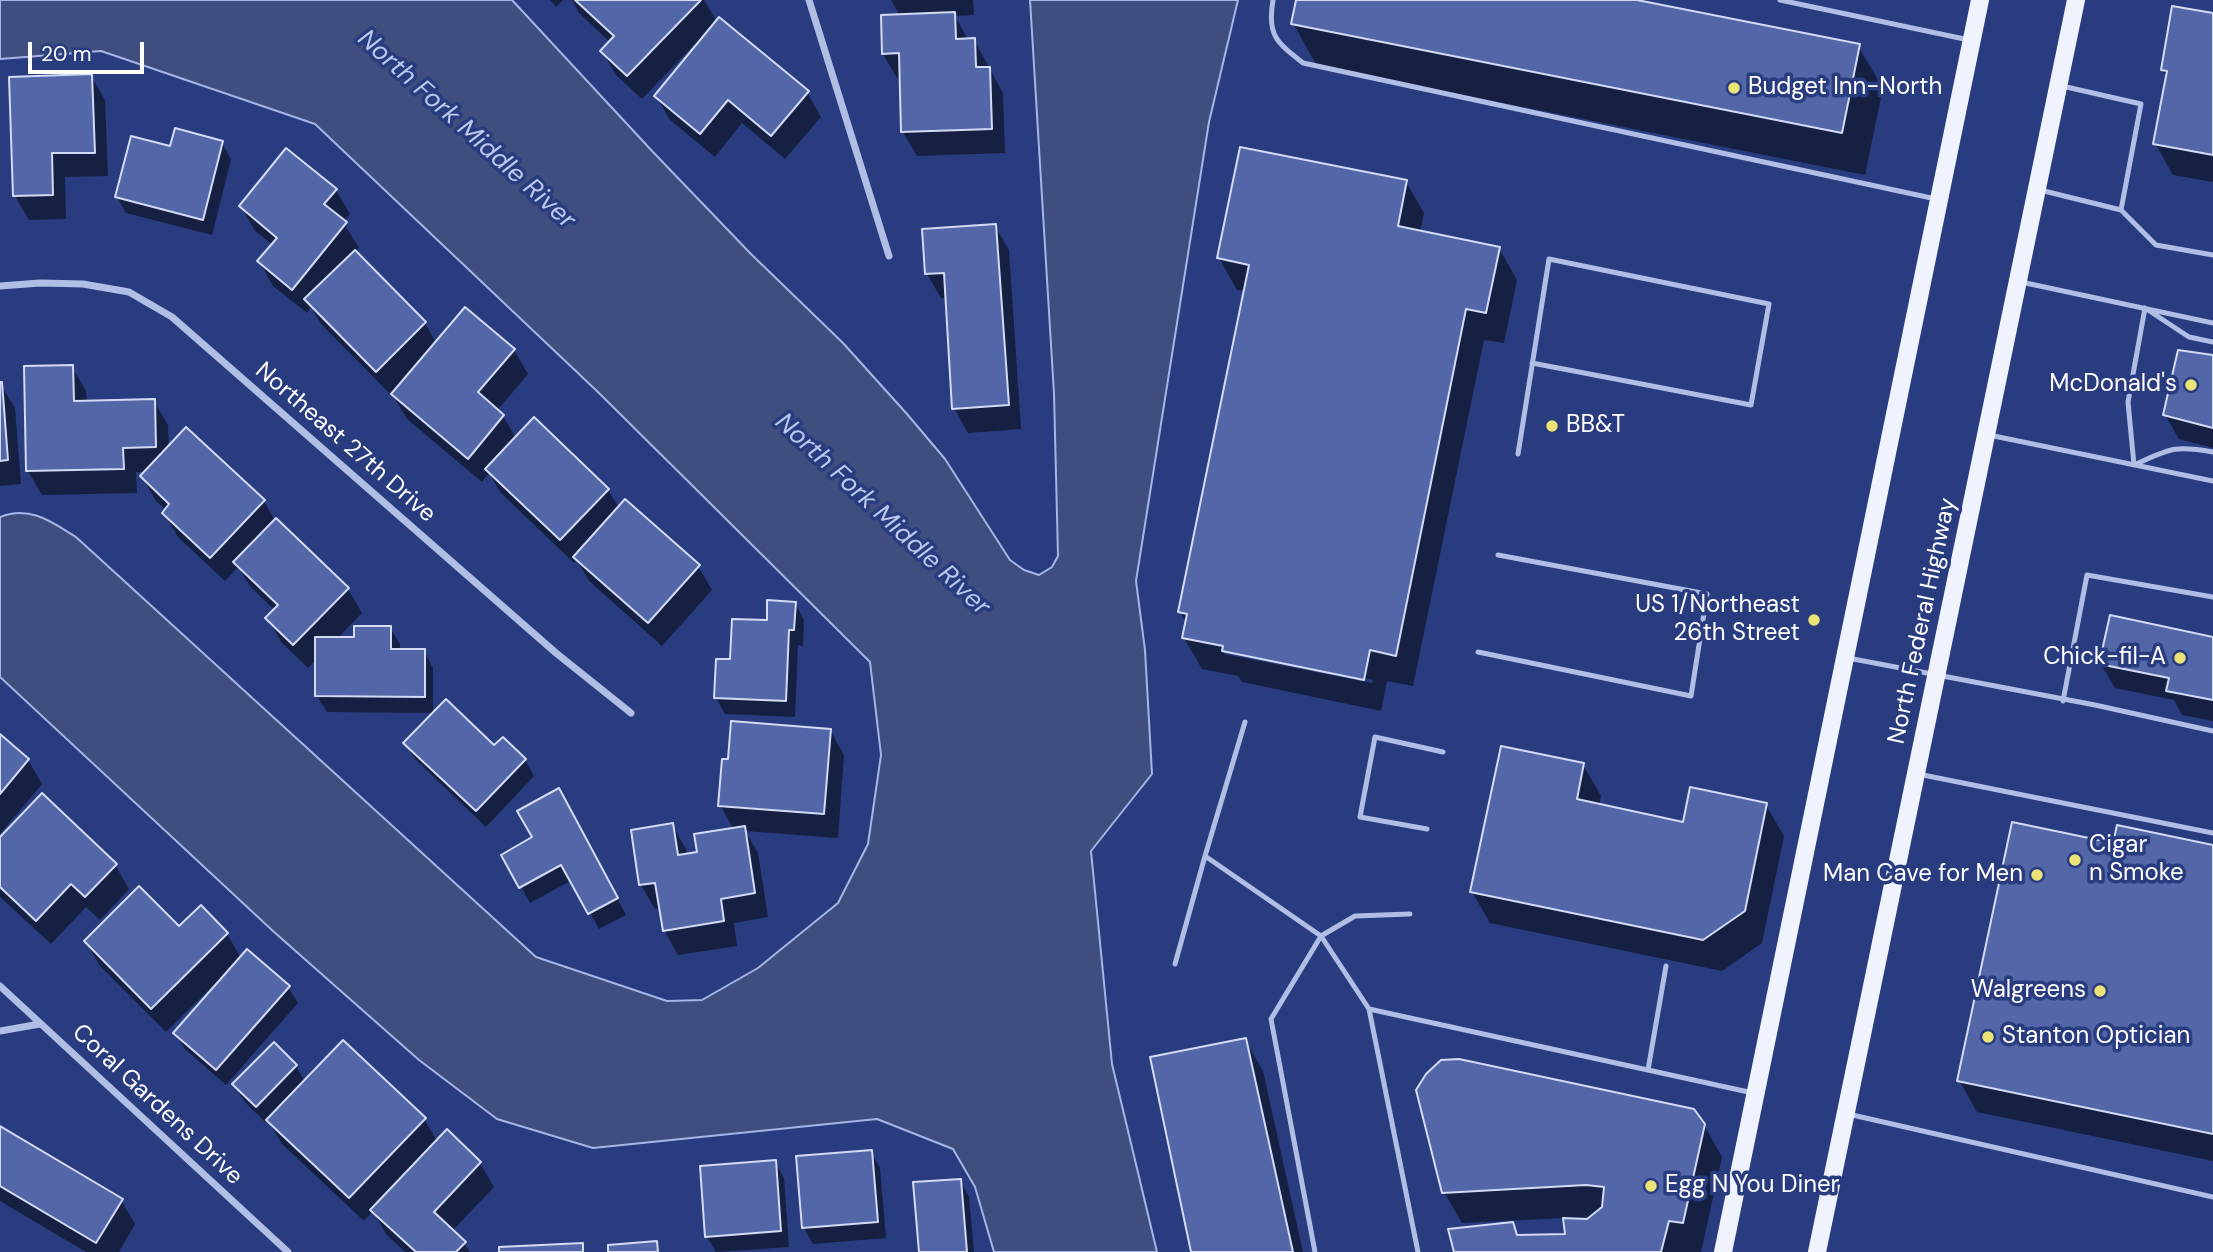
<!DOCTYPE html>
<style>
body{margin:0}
#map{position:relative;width:2213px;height:1252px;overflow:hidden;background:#293c7f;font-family:"DM Sans",sans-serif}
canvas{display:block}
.scale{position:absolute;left:28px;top:42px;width:116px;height:32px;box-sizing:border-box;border:4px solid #fff;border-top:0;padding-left:9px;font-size:21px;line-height:24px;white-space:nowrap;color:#fff;-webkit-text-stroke:5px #293c7f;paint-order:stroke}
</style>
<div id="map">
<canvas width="2213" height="1252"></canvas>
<div class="scale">20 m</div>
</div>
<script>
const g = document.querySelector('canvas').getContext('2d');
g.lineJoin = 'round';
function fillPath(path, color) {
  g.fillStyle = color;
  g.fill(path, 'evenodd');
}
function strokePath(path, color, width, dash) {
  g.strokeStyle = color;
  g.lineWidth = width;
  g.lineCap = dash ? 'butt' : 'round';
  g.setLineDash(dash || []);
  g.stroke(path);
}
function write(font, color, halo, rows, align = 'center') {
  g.font = font + ' "DM Sans",sans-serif';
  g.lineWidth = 7;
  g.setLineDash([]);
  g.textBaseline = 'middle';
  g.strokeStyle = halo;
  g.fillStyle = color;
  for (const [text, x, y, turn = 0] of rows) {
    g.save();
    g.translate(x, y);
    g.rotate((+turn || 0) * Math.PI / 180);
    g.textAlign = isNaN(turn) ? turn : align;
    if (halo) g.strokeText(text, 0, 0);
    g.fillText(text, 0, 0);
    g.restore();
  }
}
const water = new Path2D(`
 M0,0H512L653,152L751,254L843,343L907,414L945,459L1010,560L1024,570L1039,575L1052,567L1058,556L1054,394L1030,0H1238L1209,122L1136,581L1145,650L1152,774L1091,851L1112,1064L1157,1252H994L975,1187L953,1149L877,1119L593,1148L497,1119L419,1060L274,932L0,677V517C30,505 52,522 76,537L536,957L667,1001L702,1000L758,968L838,903L868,844L881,755L870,662L599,393L315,124L101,51L0,59Z`);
const shadow = new Path2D(`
 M550,0H563L556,7Z
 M572,0H704L717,22L807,92L821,117L785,159L742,123L715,157L670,120L656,96L696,47L694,45L642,99L616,75L602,51L611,43L579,13Z
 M891,0H973L974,15L955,16L968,40H974L1003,93L1005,153L917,156L903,132L901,78H897L883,54L900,16Z
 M1298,0H1628L1858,46L1883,88L1865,175L1317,66L1293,23Z
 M2213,15V182L2173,175L2155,143L2167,78L2162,70Z
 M91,76L105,100L108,176L65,177L66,219L29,220L15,196Z
 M222,143L231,159L212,235L126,213L117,197L171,148Z
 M1406,182L1424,213L1420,233L1499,248L1517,280L1504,343L1484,340L1413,686L1387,681L1381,711L1242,682L1238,676L1202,669L1184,638L1187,624L1180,612L1245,291L1237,290L1219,258ZM1224,650L1373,680L1372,683L1224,654Z
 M336,190L350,214L343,222L359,248L355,253L425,323L436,343L514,350L528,374L497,411L503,416L516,438L608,490L619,508L698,566L712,590L662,646L589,581L577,560L574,563L501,493L489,473L482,482L407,419L392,394L391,395L321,324L311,307L307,313L273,286L259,261L273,245L255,231L241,206Z
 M995,226L1009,250L1021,429L968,433L954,408L947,298H941L927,274Z
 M2213,357V448L2179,439L2165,415Z
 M72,367L86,391L87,402L154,401L168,425L169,448L264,501L275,521L348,589L362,613L337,639H356L390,628L400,644V651H424L433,668V713L327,712L317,696V659L308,668L281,642L268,618L275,611L250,586L238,567L225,581L178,537L164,513L166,510L156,501L142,477L147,472H136L137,493L42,495L28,471Z
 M0,384L15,408L21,484L0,486Z
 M795,603L804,620L803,646L798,645L795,717L725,714L716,698L731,661L768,622Z
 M2213,638V721L2182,715L2174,700L2115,688L2101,664Z
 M830,730L844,755L838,838L745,831L758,853L768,917L734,923L737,946L678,955L664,930L661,908L655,909L641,885L672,825L686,849L687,855L699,853L734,830L720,805Z
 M0,736L28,760L42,784L0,834Z
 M405,743L495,748L525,760L534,776L486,827L415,759Z
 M1583,765L1601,796L1599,806L1684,824L1766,805L1784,836L1762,943L1722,971L1490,923L1472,892Z
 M568,807L626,915L599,929L572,880L530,903L504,855L534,838Z
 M0,839L115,865L129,889L100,920L86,907L51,944L0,897Z
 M2114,845L2213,847V1161L1977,1112L1959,1080Z
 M179,929L227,934L241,958L288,987L298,1003L226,1085L185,1049L175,1033L217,986L215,984L166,1032L100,966L86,942Z
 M1245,1040L1263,1071L1303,1252H1193Z
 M296,1066L305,1082L424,1119L437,1141L480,1163L494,1187L452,1231L464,1243L470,1252H405L386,1234L373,1211L364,1221L282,1144L268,1120L266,1123L244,1101L234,1085Z
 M1704,1125L1722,1157L1701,1252H1456L1512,1224L1519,1237L1567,1236L1565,1218L1462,1223L1444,1192ZM1593,1217L1587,1221L1572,1220V1218Z
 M0,1129L121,1200L135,1224L119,1252H86L0,1201Z
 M871,1152L880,1168L886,1238L813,1244L804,1228Z
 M775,1162L784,1178L789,1247L716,1252L707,1237Z
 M960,1180L969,1197L974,1252H921Z`);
const building = new Path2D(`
 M575,0H701L627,76L600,51L614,36Z
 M1296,0H1637L1860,44L1842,133L1291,24Z
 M2172,6L2213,13V155L2153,144L2167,71L2161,70Z
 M955,12L956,39L975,38L976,67H990L992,129L901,132L899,53L882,54L881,15Z
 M719,17L809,91L771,136L728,100L700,134L654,96Z
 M92,74L95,153H52L53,195L13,196L9,77Z
 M175,128L223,141L203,220L115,197L131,136L170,146Z
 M1240,147L1407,180L1398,226L1500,247L1486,313L1466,309L1396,656L1370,650L1364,680L1222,651L1223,646L1182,638L1187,614L1178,612L1249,265L1217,258Z
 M286,148L337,189L324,204L347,222L292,290L257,261L277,238L239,206Z
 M996,224L1009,405L952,409L944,273L925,274L922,229Z
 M355,250L426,322L376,372L304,299Z
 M465,307L515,349L478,392L504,415L468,459L391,394Z
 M2178,350L2213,355V428L2163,415Z
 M73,365L74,401L155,399L156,447L123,448L124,469L26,471L24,366Z
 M0,382H2L8,460L0,461Z
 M534,417L609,489L560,540L485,469Z
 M186,427L265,500L210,558L162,513L169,504L140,476Z
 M625,499L700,565L648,623L573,557Z
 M276,518L349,588L293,645L265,618L278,605L233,562Z
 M767,600L796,602L794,630H789L786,701L714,698L716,659H730L732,619L767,620Z
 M2110,615L2213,637V700L2166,691L2169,678L2099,664Z
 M354,626H391V649H425V697L315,696V637H354Z
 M446,699L494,745L503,737L526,759L476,811L403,743Z
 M731,721L831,729L824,814L718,806L722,759H728Z
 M0,734L29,759L0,794Z
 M1501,746L1584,763L1577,799L1683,822L1690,787L1767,803L1745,911L1703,940L1470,892Z
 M559,788L618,898L588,914L561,865L519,888L501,855L532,837L517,811Z
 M42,793L117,864L85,897L71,884L36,921L0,887V837Z
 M2012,822L2113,843L2117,825L2213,845V1134L1957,1081Z
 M673,823L678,855L697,852L694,834L745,826L755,893L721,899L724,921L663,931L655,883L639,885L631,830Z
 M139,886L179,926L201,905L228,933L151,1009L84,941Z
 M247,949L290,986L216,1070L173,1033Z
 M1246,1038L1293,1252H1191L1150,1057Z
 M343,1040L426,1118L349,1198L266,1120Z
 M274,1042L297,1065L256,1107L232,1084Z
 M1459,1059L1694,1109L1705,1124L1683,1223L1669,1221L1661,1252H1454L1448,1229L1513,1222L1517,1235L1565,1234L1563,1218L1587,1219L1602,1207L1604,1187L1586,1185L1442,1193L1416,1090L1426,1074L1441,1060Z
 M0,1126L123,1199L96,1243L0,1186Z
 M447,1129L481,1162L434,1212L466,1242L456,1252H416L370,1210Z
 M872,1150L878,1222L802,1228L796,1156Z
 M776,1160L781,1231L705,1237L700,1166Z
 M961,1179L967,1252H919L913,1182Z
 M657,1241L658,1252H608V1245Z
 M583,1243V1252H499V1247Z`);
const lane = new Path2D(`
 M1273,0C1267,35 1276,42 1303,63L1936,199
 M1780,0L1969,40
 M2040,190L2121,210L2141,104L2062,86
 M2121,210L2156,245L2213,255
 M2021,282L2213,323
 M2213,342L2189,337L2145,308L2128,402L2134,465C2170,449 2173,445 2213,452
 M1989,435L2213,481
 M1518,454L1549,259L1769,304L1751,405L1532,363
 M1478,652L1691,696L1707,594L1498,555
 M1848,658L2095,705L2213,731
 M2063,701L2087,575L2213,597
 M1245,722L1205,856L1321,936L1355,916L1410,914
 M1918,774L2213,833
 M1427,829L1360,817L1375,737L1443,752
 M1175,964L1205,856
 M1648,1070L1666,966
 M1848,1114L2213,1197
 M1315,1252L1271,1019L1321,936L1369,1009
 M1418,1252L1369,1009L1753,1093`);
const street = new Path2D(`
 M809,0L889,256
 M0,286L40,283L83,284L129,292L172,317L556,653L631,713
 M0,986L288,1252
 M0,1031L40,1024`);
const primary = new Path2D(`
 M1723,1252L1980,0
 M1817,1252L2076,0`);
const markers = [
 [1734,88,7,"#ece377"],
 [2191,385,7,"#ece377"],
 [1552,426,7,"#ece377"],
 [1814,620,7,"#ece377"],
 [2180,658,7,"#ece377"],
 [2075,860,7,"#ece377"],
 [2037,875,7,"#ece377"],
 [2100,991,7,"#ece377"],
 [1988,1037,7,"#ece377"],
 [1651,1186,7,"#ece377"]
];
const poiNames = [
 ["Budget Inn-North",1748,88],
 ["McDonald's",2177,385,"right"],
 ["BB&T",1566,426],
 ["US 1/Northeast",1800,606,"right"],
 ["26th Street",1800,634,"right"],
 ["Chick-fil-A",2166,658,"right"],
 ["Cigar",2089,846],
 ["n Smoke",2089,874],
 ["Man Cave for Men",2023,875,"right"],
 ["Walgreens",2086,991,"right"],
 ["Stanton Optician",2002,1037],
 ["Egg N You Diner",1665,1186]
];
const streetNames = [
 ["Northeast 27th Drive",345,443,41],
 ["North Federal Highway",1923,621,-78],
 ["Coral Gardens Drive",157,1105,43]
];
const waterNames = [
 ["North Fork Middle River",466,130,42],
 ["North Fork Middle River",882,515,43]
];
fillPath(water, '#404e7f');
strokePath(water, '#a5b5e5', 2);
fillPath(shadow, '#0007');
fillPath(building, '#5266a8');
strokePath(building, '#d3dbf4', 2);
strokePath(lane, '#b0bde5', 5);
strokePath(street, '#b0bde5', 7);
strokePath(primary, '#f0f2fd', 18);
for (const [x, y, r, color] of markers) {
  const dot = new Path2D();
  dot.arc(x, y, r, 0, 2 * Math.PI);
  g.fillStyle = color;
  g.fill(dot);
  strokePath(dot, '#293c7f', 2.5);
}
write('24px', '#fff', '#293c7f', poiNames, 'left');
write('24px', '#fff', '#293c7f', streetNames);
write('italic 26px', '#bbc8ed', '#293c7f', waterNames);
</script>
